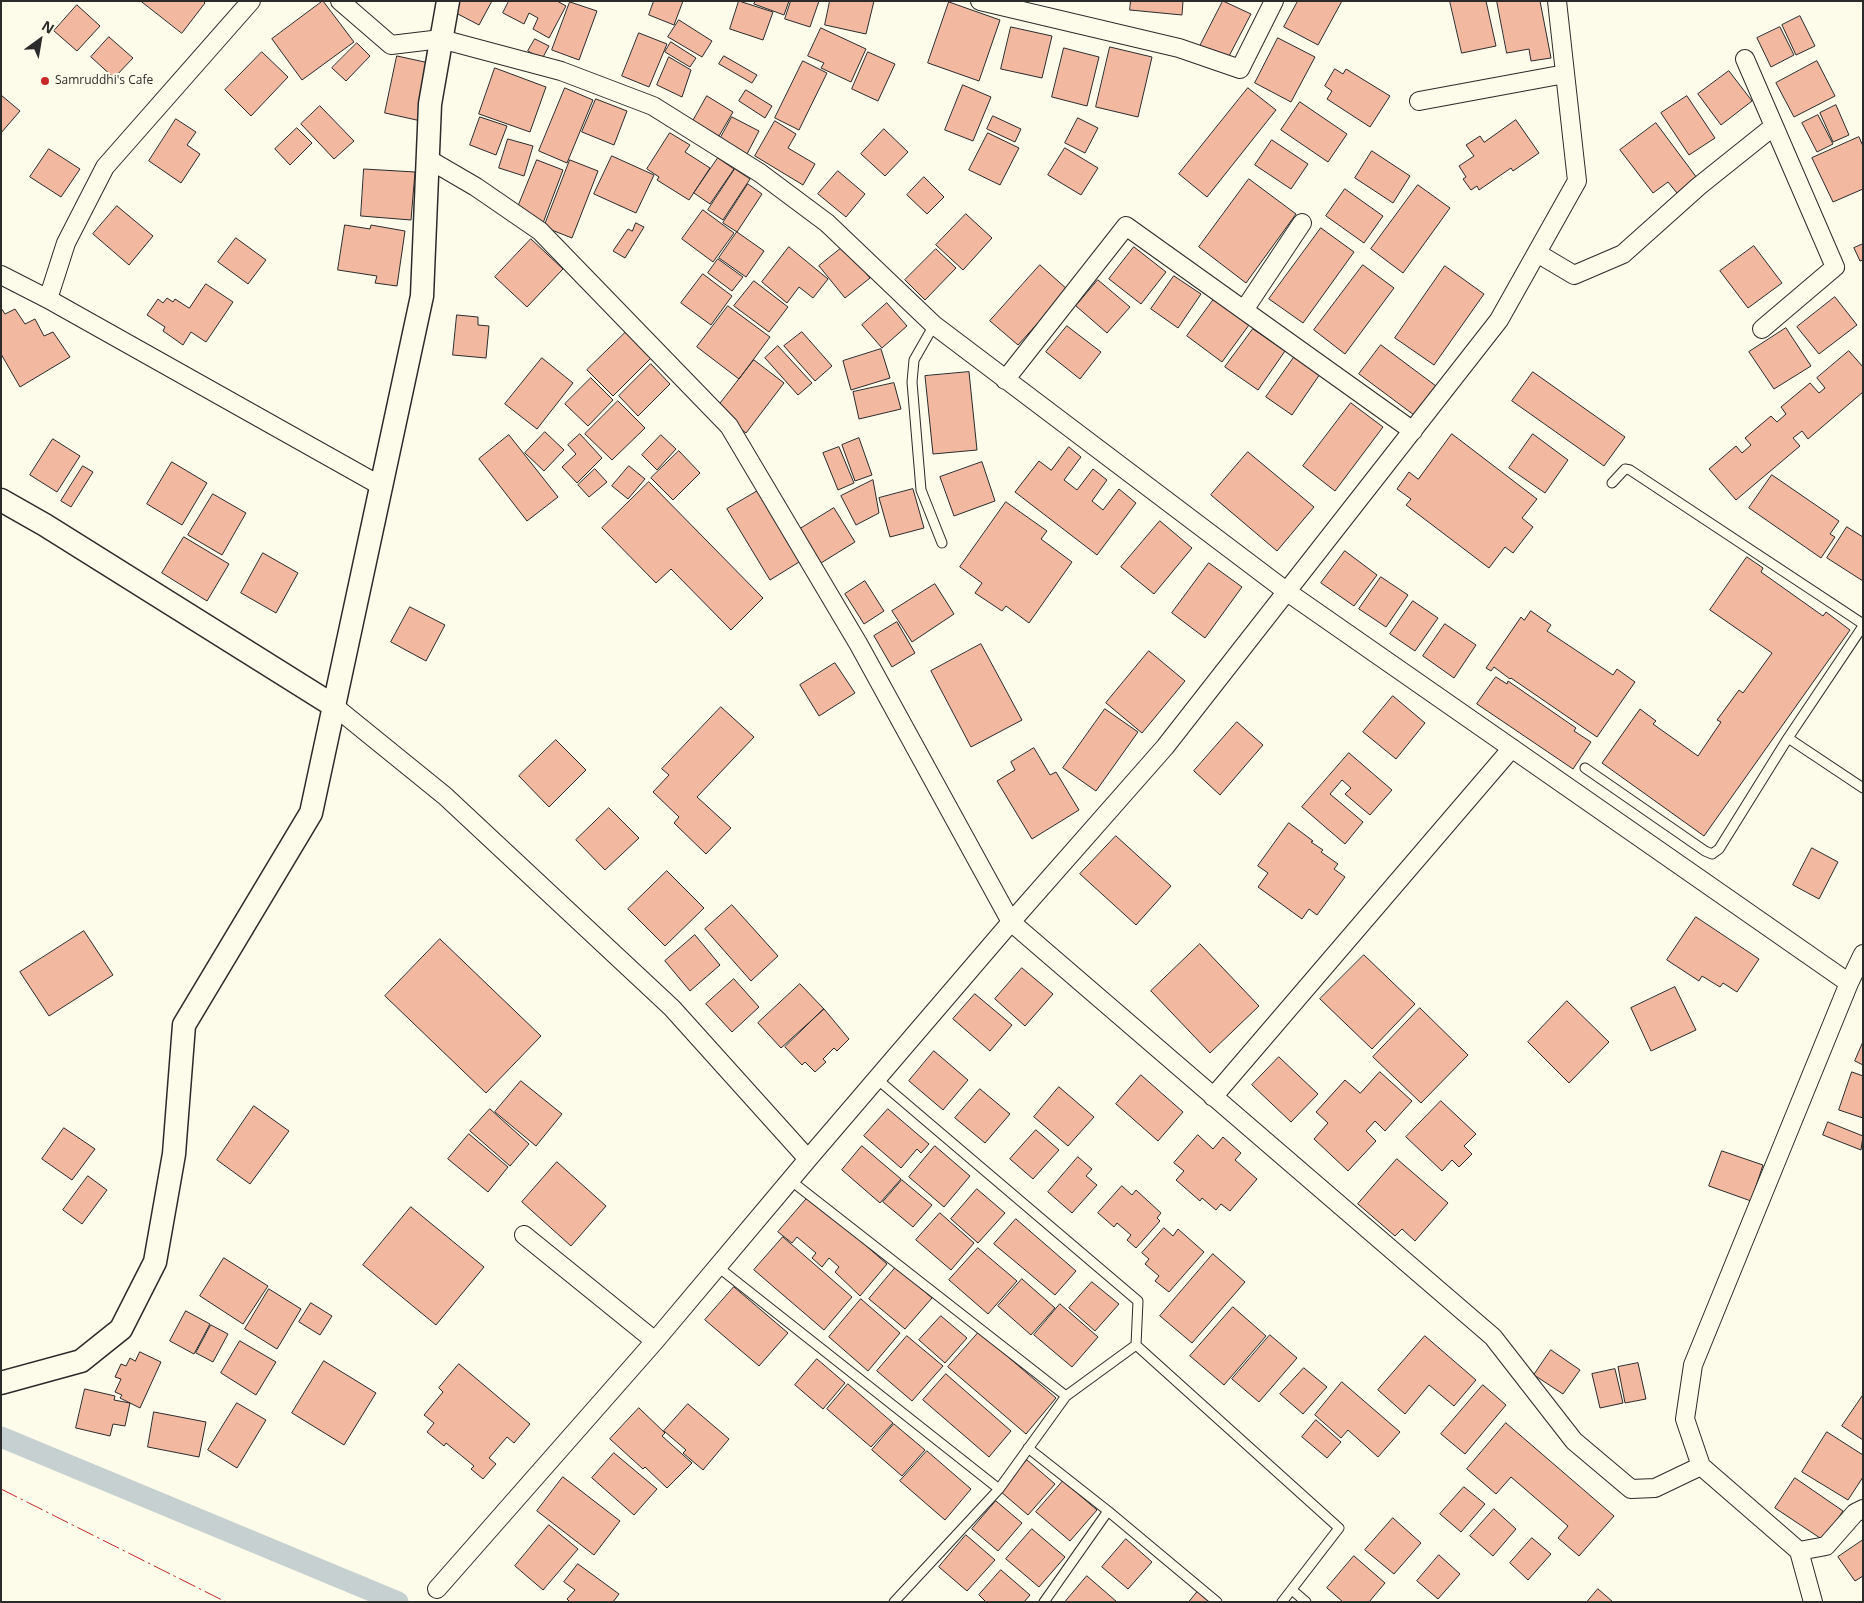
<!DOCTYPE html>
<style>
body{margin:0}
#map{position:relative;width:1864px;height:1603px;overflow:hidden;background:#fdfbea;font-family:"Open Sans",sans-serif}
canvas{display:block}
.frame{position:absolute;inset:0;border:2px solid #2b2b2b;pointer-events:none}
.north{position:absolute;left:15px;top:15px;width:50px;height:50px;-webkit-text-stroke:4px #fdfbea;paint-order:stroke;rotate:32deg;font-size:14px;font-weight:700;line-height:20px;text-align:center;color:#2b2b2b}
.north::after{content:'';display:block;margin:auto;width:18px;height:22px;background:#2b2b2b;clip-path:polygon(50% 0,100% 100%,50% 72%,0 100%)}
</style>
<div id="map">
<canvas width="1864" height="1603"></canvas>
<div class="frame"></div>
<div class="north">N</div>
</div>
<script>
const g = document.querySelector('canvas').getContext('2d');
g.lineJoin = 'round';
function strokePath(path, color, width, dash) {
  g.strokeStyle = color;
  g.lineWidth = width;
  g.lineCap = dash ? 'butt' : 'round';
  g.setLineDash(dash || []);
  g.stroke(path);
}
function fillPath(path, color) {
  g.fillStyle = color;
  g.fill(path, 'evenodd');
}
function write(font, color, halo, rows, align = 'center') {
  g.font = font + ' "Open Sans",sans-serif';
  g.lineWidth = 4;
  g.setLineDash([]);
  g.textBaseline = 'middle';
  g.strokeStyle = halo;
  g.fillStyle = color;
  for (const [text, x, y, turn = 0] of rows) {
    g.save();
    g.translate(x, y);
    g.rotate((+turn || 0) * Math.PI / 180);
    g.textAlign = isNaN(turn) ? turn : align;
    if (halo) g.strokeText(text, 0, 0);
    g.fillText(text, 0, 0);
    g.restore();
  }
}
const canal = new Path2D(`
 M1,1437L398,1602`);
const building = new Path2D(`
 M141,1H203L205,3L182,33Z
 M323,1L354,42L302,80L272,39Z
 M460,1H492L479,25L454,12Z
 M509,1H557L566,6L549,38L533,29L538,18L529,13L524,24L503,13Z
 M654,1H683L674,25L649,15Z
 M739,1L773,12L763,40L730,29Z
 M756,1H789L784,15L754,4Z
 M791,1H819L810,27L785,19Z
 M830,1H874L866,34L825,25Z
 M1131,1H1183L1182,15L1130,10Z
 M1223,1L1251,14L1227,60L1200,46Z
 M1298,1H1342L1318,45L1284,27Z
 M1450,1H1486L1496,46L1462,53Z
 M1497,1H1540L1551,58L1531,61L1529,49L1507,53Z
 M570,2L597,11L579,60L552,50Z
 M949,2L1000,20L979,81L928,63Z
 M77,5L100,26L77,51L54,31Z
 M1800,16L1815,46L1796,55L1782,25Z
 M679,20L712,41L702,57L668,37Z
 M1011,27L1052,36L1042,78L1001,69Z
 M1780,27L1794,55L1771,67L1757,38Z
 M821,28L866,49L851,82L821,68L824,63L808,56Z
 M639,33L667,44L649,87L622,76Z
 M109,37L133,58L114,78L91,57Z
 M1278,38L1315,57L1291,102L1255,83Z
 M535,39L549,46L542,59L528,51Z
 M671,42L696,58L690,67L665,52Z
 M357,43L370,56L346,81L332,68Z
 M1110,47L1152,57L1138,117L1096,107Z
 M1064,48L1099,57L1087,106L1052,97Z
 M262,52L288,77L251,116L225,90Z
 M868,52L895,64L878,101L852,89Z
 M397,56L434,64L421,121L385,113Z
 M724,56L757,75L752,83L719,64Z
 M669,57L691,70L682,97L657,85Z
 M803,61L827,73L799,130L775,118Z
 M1817,61L1835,96L1794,117L1776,83Z
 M495,68L546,87L530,132L479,114Z
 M1335,69L1343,74L1346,69L1390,96L1370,127L1327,99L1332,91L1325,86Z
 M1729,71L1752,101L1721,125L1698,94Z
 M963,85L991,97L973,141L945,130Z
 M565,88L593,100L567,163L539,151Z
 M1248,88L1276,110L1207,197L1179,174Z
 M746,90L772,106L765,118L739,101Z
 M1,95L20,111L1,133Z
 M707,96L733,112L719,136L693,121Z
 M1687,96L1715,138L1689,155L1661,113Z
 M596,99L627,111L614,145L582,132Z
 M1300,102L1347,134L1328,162L1281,130Z
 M1836,105L1849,135L1833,142L1820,113Z
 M320,106L354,141L334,159L301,124Z
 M1818,115L1833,144L1817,152L1802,123Z
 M993,116L1021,129L1015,142L987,129Z
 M480,117L507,126L496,155L470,145Z
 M732,117L759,131L747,154L720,139Z
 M1078,118L1098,128L1085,153L1065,143Z
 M176,119L196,132L187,145L200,154L181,183L149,161Z
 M1516,120L1539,153L1513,171L1511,168L1479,190L1477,186L1471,190L1463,179L1466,177L1459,166L1474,156L1466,145L1480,136L1484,142Z
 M775,121L796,134L788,148L815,164L803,185L755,156Z
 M1656,123L1697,178L1677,193L1668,182L1653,193L1620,150Z
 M297,128L312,143L290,165L275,149Z
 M884,129L908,152L885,176L861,154Z
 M670,133L690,145L685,152L710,168L689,200L657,180L659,177L647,169Z
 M988,133L1019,148L1000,185L969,170Z
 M1859,137L1863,146V189L1833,202L1812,158Z
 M508,139L533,146L524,176L499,168Z
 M1272,140L1308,164L1291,189L1255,165Z
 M1065,148L1098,168L1081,195L1048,175Z
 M49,149L80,169L61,197L30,177Z
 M1372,151L1410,176L1393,203L1355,178Z
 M612,156L654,175L636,213L594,194Z
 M718,158L734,169L710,204L694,193Z
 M537,160L563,170L543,223L516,212Z
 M570,160L598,171L572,238L544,227Z
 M364,169L415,172L411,220L361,216Z
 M735,169L750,179L723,220L708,210Z
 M838,171L865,194L846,217L818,194Z
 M924,177L944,197L927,214L907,195Z
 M1249,179L1296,214L1246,283L1199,247Z
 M748,184L762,194L737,232L723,223Z
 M1418,185L1450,208L1403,273L1371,249Z
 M1345,189L1383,216L1364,243L1326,216Z
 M117,206L153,236L129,265L93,234Z
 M703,210L734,233L713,262L682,239Z
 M966,214L992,238L963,270L936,245Z
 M636,223L644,227L625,258L613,251L628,229L632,231Z
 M345,225L370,229L371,225L405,231L397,286L375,283L377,276L338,270Z
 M1321,228L1354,252L1303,323L1269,299Z
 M737,232L764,251L746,277L719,258Z
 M236,238L266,260L248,284L218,262Z
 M531,239L563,269L527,307L495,277Z
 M1863,244V260L1860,261L1854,248Z
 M844,246L870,278L845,298L819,266Z
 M1754,246L1782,283L1748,308L1720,271Z
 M789,247L828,279L813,298L799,287L787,303L762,282Z
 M1134,247L1166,272L1141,304L1109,279Z
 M936,249L956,268L925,300L905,280Z
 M718,259L743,277L732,291L708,273Z
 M1040,265L1068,290L1018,345L990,321Z
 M1363,265L1394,288L1345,354L1314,330Z
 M1445,266L1484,294L1434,365L1395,338Z
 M703,274L732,296L711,325L681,303Z
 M1174,276L1201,294L1178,328L1151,309Z
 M1098,280L1130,307L1107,333L1076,306Z
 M754,281L788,307L769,332L734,306Z
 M206,284L233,302L206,342L191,332L183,345L163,331L165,327L147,315L158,299L163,303L167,298L173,302L175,299L189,308Z
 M1835,297L1857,325L1819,354L1797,327Z
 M1214,299L1249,325L1222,362L1187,336Z
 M887,303L907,326L882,348L862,325Z
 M728,306L770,337L739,379L697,347Z
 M1,308L5,314L15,309L25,324L35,319L44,336L53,332L70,357L20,387L1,354Z
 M457,315L478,317V325L489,326L486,358L453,355Z
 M1067,326L1101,352L1080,379L1046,352Z
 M1786,328L1811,366L1774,389L1749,352Z
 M1253,329L1285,351L1258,390L1225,367Z
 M626,332L651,358L613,396L587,370Z
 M802,332L832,366L815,381L784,346Z
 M1381,345L1436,386L1414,415L1359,374Z
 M778,346L812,383L798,395L765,358Z
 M881,349L890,378L851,390L843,361Z
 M1849,351L1863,367V392L1808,439L1802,431L1793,438L1800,446L1736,500L1709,469L1736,446L1742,453L1751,445L1745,438L1771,416L1777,422L1786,414L1781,407L1810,383L1819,393L1825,388L1817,378Z
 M1295,356L1320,374L1292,415L1266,397Z
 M542,358L573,383L537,429L505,404Z
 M754,360L784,383L746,433L716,409Z
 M651,364L670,384L638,416L619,396Z
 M969,372L977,450L933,454L925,376Z
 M1533,372L1625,437L1604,466L1512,401Z
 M591,378L613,400L588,426L565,404Z
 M894,383L901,409L859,419L853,392Z
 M618,401L645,428L612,460L585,434Z
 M1351,403L1383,427L1335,491L1303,466Z
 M545,432L564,450L544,471L525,453Z
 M580,434L602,458L577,483L562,467L576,454L568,445Z
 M1452,434L1537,499L1522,518L1533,527L1513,553L1505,547L1489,568L1406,505L1411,499L1397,489L1409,472L1418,479Z
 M1533,434L1568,460L1545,493L1509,468Z
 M509,435L558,497L527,521L479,459Z
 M661,435L676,449L657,470L642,455Z
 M859,438L872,475L855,481L842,445Z
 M53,439L80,456L57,492L30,475Z
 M839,447L854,483L838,490L823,453Z
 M1069,447L1081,457L1064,480L1077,490L1093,469L1107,480L1092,501L1103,510L1119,489L1136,503L1097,555L1015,492L1039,461L1051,470Z
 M679,451L700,473L673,500L651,478Z
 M1248,452L1314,507L1277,551L1211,495Z
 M172,462L207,483L182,525L147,504Z
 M982,462L995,501L954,516L940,477Z
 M83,466L93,472L71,507L61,501Z
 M629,466L645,479L628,499L612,486Z
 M595,469L607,482L589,497L578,485Z
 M1772,475L1839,521L1830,534L1835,537L1821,558L1749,508Z
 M873,480L879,513L856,525L841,496Z
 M649,482L763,598L731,630L671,569L656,583L602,528Z
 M761,489L804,559L770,580L727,509Z
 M913,489L924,528L890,537L879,498Z
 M213,494L246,513L222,555L188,535Z
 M1006,502L1047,531L1041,539L1072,562L1029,623L1006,606L1002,611L975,593L982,583L960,567Z
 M834,508L855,542L821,563L800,529Z
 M1160,521L1192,548L1154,594L1121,567Z
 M1847,527L1863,537V581L1827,558Z
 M184,537L229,564L207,601L162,573Z
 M1345,551L1377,575L1354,606L1321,583Z
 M263,553L298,573L276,613L241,593Z
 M1747,557L1763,568L1761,572L1823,616L1826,612L1850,630L1704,836L1602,763L1640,709L1656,721L1653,724L1698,756L1721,722L1717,720L1739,690L1743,693L1772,653L1710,610Z
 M1209,563L1242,587L1205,638L1172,613Z
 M1381,577L1408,595L1386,627L1359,609Z
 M865,581L884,611L864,624L845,594Z
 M935,584L954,614L912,642L892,611Z
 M1413,601L1438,618L1415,651L1390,634Z
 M410,607L445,625L426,661L391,642Z
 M1531,611L1551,625L1547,631L1613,675L1617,669L1635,682L1597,737L1511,678L1510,679L1494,667L1491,671L1486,668L1521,617L1524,620Z
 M897,622L915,653L892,667L874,636Z
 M1445,624L1476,645L1454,678L1423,656Z
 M981,644L1022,720L971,747L931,671Z
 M1149,651L1185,681L1142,733L1106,703Z
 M835,663L855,693L819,716L800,685Z
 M1496,677L1507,684L1508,681L1576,728L1574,731L1591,742L1573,769L1477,704Z
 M1393,696L1425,723L1396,759L1363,732Z
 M721,707L754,737L697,797L731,828L706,854L674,823L679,817L653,792L669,775L662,769Z
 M1105,709L1138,732L1096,791L1063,768Z
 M1237,722L1263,745L1220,795L1194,771Z
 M556,740L586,770L549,807L519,776Z
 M1034,748L1050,775L1056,772L1079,810L1032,839L997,781L1015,770L1011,762Z
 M1349,753L1392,790L1370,815L1345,794L1351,788L1342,780L1330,794L1363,822L1345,844L1302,807Z
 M609,808L639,838L605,870L576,840Z
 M1289,823L1313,841L1311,842L1323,850L1321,852L1338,864L1334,869L1345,877L1317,915L1309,909L1302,919L1258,887L1268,873L1258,866Z
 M1116,836L1171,886L1136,925L1080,874Z
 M1812,848L1838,862L1819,899L1793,885Z
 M667,871L704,908L665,946L628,909Z
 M732,905L778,956L751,981L705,929Z
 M1696,917L1759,959L1737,992L1723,983L1720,987L1702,976L1699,981L1667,960Z
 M84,931L113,975L49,1016L20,972Z
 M695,935L720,965L690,991L665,961Z
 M440,939L541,1036L486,1093L385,996Z
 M1200,944L1259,1006L1210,1053L1151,991Z
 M1364,955L1415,1004L1372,1049L1320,999Z
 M1022,968L1053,994L1025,1026L995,999Z
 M734,979L759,1007L732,1032L706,1004Z
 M800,984L824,1009L781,1048L758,1023Z
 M1675,987L1696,1030L1651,1051L1631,1008Z
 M975,994L1012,1025L990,1051L953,1019Z
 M1567,1001L1609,1042L1569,1083L1528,1042Z
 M1420,1008L1468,1055L1421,1103L1373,1057Z
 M824,1009L849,1039L837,1051L834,1048L823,1059L826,1062L815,1072L805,1062L802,1065L785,1047Z
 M1863,1042V1065L1855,1061Z
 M934,1051L968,1080L943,1110L909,1081Z
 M1279,1057L1318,1094L1291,1122L1252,1085Z
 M1380,1072L1412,1101L1385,1131L1375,1121L1366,1131L1376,1141L1348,1171L1314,1139L1328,1123L1316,1112L1345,1080L1360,1093Z
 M1852,1072L1863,1076V1118L1839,1110Z
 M1141,1075L1183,1112L1158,1141L1116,1104Z
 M521,1081L562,1114L536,1146L495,1112Z
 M1059,1087L1094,1117L1068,1146L1034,1117Z
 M980,1089L1010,1114L985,1143L955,1118Z
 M1441,1101L1476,1134L1464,1146L1472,1154L1459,1167L1452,1160L1442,1171L1406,1137Z
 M254,1106L289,1131L250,1184L217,1160Z
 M490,1109L529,1144L510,1166L470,1131Z
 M888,1109L929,1144L921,1153L917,1149L901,1168L864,1136Z
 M1828,1122L1863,1136L1861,1150L1823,1135Z
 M64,1128L95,1149L72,1180L42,1159Z
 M1036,1130L1059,1150L1033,1179L1010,1159Z
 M469,1134L508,1167L488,1192L448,1159Z
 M1198,1135L1213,1149L1223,1137L1241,1153L1235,1160L1257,1179L1230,1211L1221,1204L1216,1210L1202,1198L1200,1201L1176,1180L1184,1171L1174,1163Z
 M862,1146L901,1179L880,1203L842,1170Z
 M935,1146L970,1176L944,1207L909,1177Z
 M1722,1151L1763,1165L1751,1201L1709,1186Z
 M1078,1157L1092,1169L1086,1176L1097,1185L1072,1213L1048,1192Z
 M1397,1159L1448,1203L1415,1241L1402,1229L1395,1236L1358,1204Z
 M557,1162L606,1206L571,1246L522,1202Z
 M88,1176L107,1190L82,1224L63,1210Z
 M902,1180L932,1205L913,1227L883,1202Z
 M1122,1186L1132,1195L1136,1190L1161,1213L1157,1218L1160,1221L1136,1248L1127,1240L1131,1235L1117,1223L1114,1227L1098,1213Z
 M977,1189L1005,1213L978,1243L951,1219Z
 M809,1196L887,1264L860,1296L835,1272L839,1267L829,1258L822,1267L812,1258L816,1253L797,1237L792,1243L778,1232Z
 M411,1207L484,1267L436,1325L363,1265Z
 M940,1213L974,1243L951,1270L916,1240Z
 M1016,1219L1076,1271L1055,1295L994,1244Z
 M1164,1228L1173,1236L1178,1229L1204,1252L1169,1292L1155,1281L1159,1276L1145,1264L1149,1259L1142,1253Z
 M783,1237L852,1297L824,1330L754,1270Z
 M978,1248L1017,1281L988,1314L949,1280Z
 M1213,1254L1245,1282L1192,1343L1160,1316Z
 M224,1258L268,1286L243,1324L200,1296Z
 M896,1267L932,1298L905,1329L869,1299Z
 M1022,1279L1055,1308L1031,1335L998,1306Z
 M1092,1282L1119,1304L1095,1331L1069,1308Z
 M734,1287L788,1333L759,1366L705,1320Z
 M269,1289L301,1309L277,1349L245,1329Z
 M861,1299L900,1333L868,1371L829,1337Z
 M311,1303L332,1316L320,1335L299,1322Z
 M1060,1304L1098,1337L1072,1367L1034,1335Z
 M1233,1307L1266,1336L1224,1385L1190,1356Z
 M186,1311L210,1324L194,1354L170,1341Z
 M941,1316L967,1338L945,1363L919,1340Z
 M211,1325L228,1334L213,1362L196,1353Z
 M979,1332L1056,1398L1026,1434L948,1367Z
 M1270,1335L1297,1358L1259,1402L1232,1379Z
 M907,1336L943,1366L912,1401L877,1371Z
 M1425,1336L1476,1380L1454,1406L1429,1385L1405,1414L1378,1390Z
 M240,1341L276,1362L256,1395L221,1373Z
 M1551,1350L1580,1370L1563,1394L1534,1375Z
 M140,1352L161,1362L140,1408L120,1398L122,1395L115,1392L121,1379L115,1377L121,1364L126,1366L130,1358L135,1361Z
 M817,1359L845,1383L823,1409L795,1385Z
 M324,1361L376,1393L344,1445L292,1413Z
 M1638,1363L1646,1399L1625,1403L1618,1367Z
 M459,1364L530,1424L514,1443L507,1437L489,1458L496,1464L483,1479L471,1469L474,1466L446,1443L444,1446L427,1432L434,1423L424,1415L443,1392L439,1388Z
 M1304,1368L1327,1387L1303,1414L1280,1394Z
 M1615,1369L1623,1403L1600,1408L1592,1374Z
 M946,1374L1011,1431L989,1457L923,1400Z
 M1342,1382L1400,1432L1378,1457L1348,1430L1341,1438L1315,1415Z
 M848,1384L893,1423L871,1447L827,1409Z
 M1483,1385L1506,1405L1465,1454L1441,1434Z
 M85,1389L115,1396L114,1400L130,1403L125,1426L113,1424L110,1436L76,1428Z
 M1863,1395V1440L1842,1426Z
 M237,1403L266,1420L237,1468L208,1450Z
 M688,1404L729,1439L703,1470L683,1453L686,1450L664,1431Z
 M639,1408L665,1433L662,1436L692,1463L667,1488L645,1467L643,1469L610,1439Z
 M154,1412L206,1422L199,1457L148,1447Z
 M1316,1420L1341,1442L1327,1458L1302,1437Z
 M1506,1423L1614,1516L1579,1556L1558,1538L1568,1526L1511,1477L1496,1494L1467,1469Z
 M894,1424L925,1450L902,1476L872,1450Z
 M1827,1432L1863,1455V1477L1848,1500L1802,1472Z
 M927,1451L971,1489L945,1520L900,1481Z
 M614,1453L657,1489L634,1515L592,1478Z
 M1027,1460L1055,1484L1028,1515L1000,1491Z
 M563,1477L620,1521L594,1555L537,1511Z
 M1795,1478L1843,1511L1823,1540L1775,1508Z
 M1063,1481L1097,1510L1070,1541L1036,1512Z
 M1464,1487L1485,1504L1461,1532L1440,1514Z
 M996,1501L1022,1523L998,1551L972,1529Z
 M1494,1509L1516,1529L1493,1556L1470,1536Z
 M1393,1518L1421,1543L1394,1574L1365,1550Z
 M549,1525L578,1549L543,1590L515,1566Z
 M1032,1529L1065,1557L1039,1587L1006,1559Z
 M966,1535L995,1560L967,1591L939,1567Z
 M1532,1538L1551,1554L1528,1580L1510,1563Z
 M1126,1539L1152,1562L1128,1589L1102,1567Z
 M1863,1540V1576L1855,1581L1838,1557Z
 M1439,1555L1460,1574L1438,1599L1417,1581Z
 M1354,1556L1385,1583L1369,1602H1343L1327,1588Z
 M578,1564L619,1594L613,1602H570L567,1599L575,1590L564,1582Z
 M1001,1570L1030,1595L1024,1602H986L979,1595Z
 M1087,1576L1117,1602H1065Z
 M1598,1589L1613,1602H1587Z
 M1198,1591L1210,1602H1189Z`);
const service = new Path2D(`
 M934,325L914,360L912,382L921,490L942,543
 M1612,483L1625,469L1630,470L1863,624
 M1788,738L1863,788
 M1585,768L1705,851L1712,854L1719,849L1788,738L1863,626
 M877,1079L1138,1301L1136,1345L1339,1528L1282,1602
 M790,1180L1066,1396
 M718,1267L999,1489
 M1028,1448L1108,1511L1217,1602
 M1292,1590L1306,1602
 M894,1602L999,1489L1066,1396L1136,1345
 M1044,1602L1108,1511`);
const minor = new Path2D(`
 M340,1L391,45L441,39L561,71L653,106L760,173L827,223L934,325L1286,591L1849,983
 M980,1L1179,48L1240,69L1274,1
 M1745,59L1835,267L1762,329
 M1419,101L1565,74
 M428,159L476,187L540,231L729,426L859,645L1011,922L1493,1337L1574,1441L1631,1489L1655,1488L1701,1466
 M1537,253L1574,275L1623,254L1699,186L1774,126
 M1,275L48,299L66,243L105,167L251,1
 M48,299L381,486
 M1244,310L1302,223
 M1005,380L1126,226L1413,431
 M334,706L445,796L672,1008L808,1159
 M1213,1097L1512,748
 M524,1235L655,1341
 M1799,1551L1826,1546L1855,1513L1863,1509
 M437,1589L655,1341L808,1159L1011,922L1165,747L1499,320L1577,181L1557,1
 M1813,1602L1799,1551L1701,1466L1685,1419L1693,1365L1849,983L1863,954`);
const tertiary = new Path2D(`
 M1,500L45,525L334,706
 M1,1383L81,1361L121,1329L155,1262L174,1154L184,1025L311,813L422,296L430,104L448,1`);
const power = new Path2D(`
 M1,1489L226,1602`);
const markers = [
 [45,81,5,"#c62828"]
];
const poiNames = [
 ["Samruddhi's Cafe",55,81]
];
strokePath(canal, '#c7d0d0', 21);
fillPath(building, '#f2b8a0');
strokePath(building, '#2b2b2b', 1);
strokePath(service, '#2b2b2b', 11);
strokePath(minor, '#2b2b2b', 20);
strokePath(tertiary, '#2b2b2b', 25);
strokePath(service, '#fdfbea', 9);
strokePath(minor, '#fdfbea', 18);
strokePath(tertiary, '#fdfbea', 22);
strokePath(power, '#c62828', 1, [18, 4, 2.5, 4]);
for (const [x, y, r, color] of markers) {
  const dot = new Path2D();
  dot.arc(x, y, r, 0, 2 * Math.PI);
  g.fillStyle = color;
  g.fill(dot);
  strokePath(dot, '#fdfbea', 2);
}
write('12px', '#2b2b2b', '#fdfbea', poiNames, 'left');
</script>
